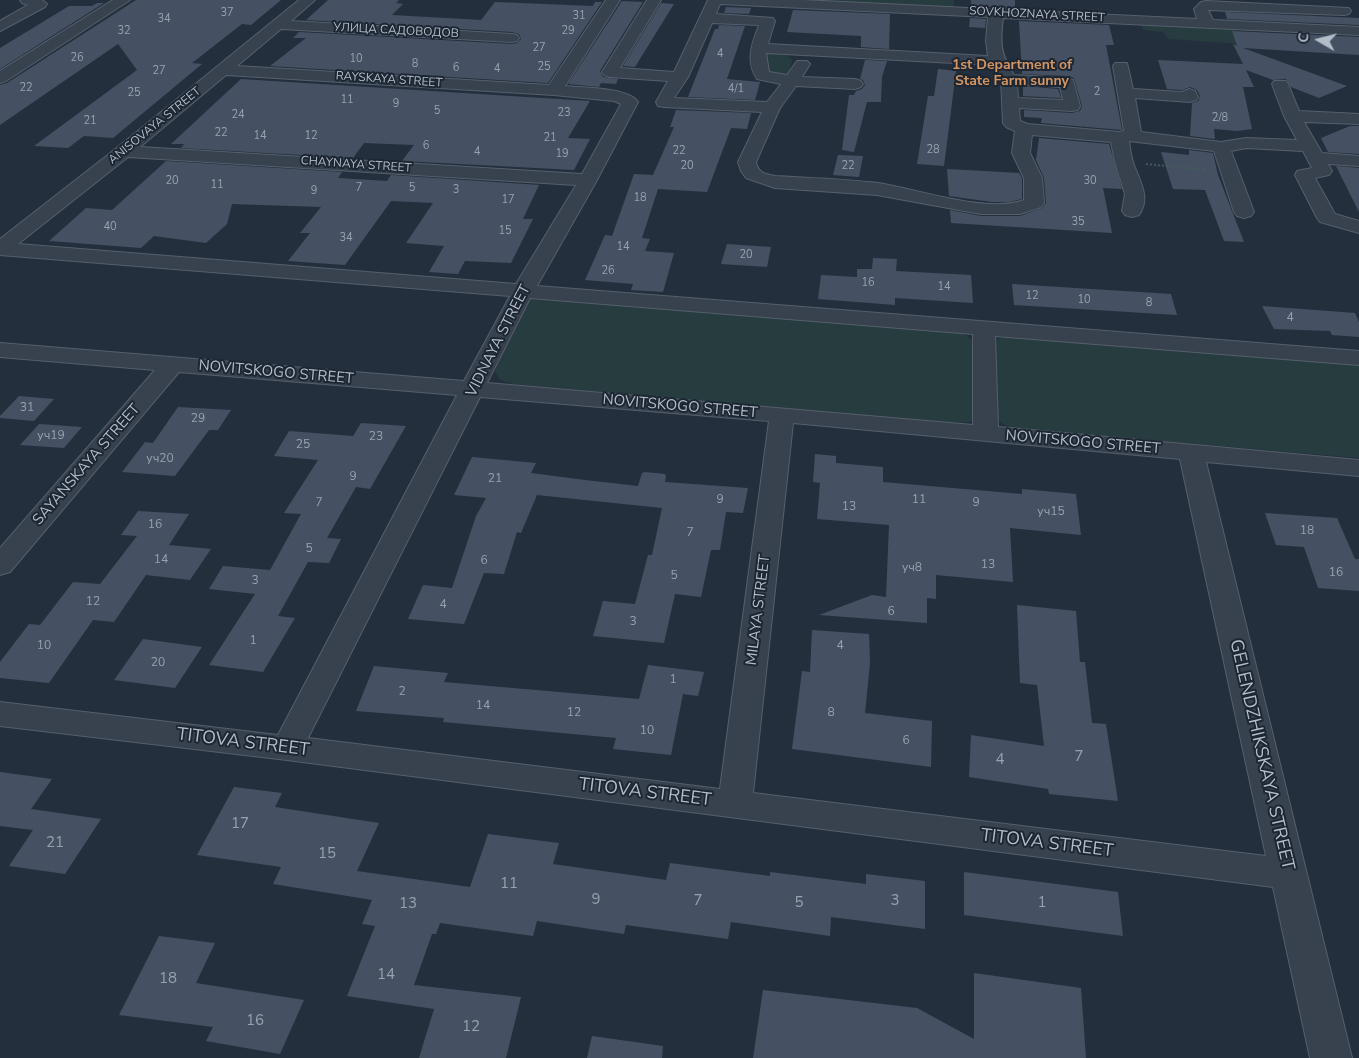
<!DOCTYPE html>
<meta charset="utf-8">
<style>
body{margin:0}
#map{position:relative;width:1359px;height:1058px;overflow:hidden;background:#242f3e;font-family:"Nunito Sans",sans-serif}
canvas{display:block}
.north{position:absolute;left:1294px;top:15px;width:50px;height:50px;-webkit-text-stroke:4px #1d2633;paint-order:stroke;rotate:278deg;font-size:14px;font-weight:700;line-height:20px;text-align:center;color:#b4bcc9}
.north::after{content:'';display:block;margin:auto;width:18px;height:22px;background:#b4bcc9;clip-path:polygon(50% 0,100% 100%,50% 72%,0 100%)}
</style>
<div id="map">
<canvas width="1359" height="1058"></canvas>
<div class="north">С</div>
</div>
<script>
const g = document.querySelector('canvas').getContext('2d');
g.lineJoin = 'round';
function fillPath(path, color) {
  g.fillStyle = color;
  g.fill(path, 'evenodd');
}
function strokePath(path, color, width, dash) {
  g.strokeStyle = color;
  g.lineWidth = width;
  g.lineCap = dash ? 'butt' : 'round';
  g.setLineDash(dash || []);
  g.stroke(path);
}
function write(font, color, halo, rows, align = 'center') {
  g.font = font + ' "Nunito Sans",sans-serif';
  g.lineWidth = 4;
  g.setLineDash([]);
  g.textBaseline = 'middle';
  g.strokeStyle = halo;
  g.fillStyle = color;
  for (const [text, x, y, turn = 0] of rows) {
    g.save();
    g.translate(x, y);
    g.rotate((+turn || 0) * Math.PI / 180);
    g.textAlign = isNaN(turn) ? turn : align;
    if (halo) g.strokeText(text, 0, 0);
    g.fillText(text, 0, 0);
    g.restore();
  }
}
const green = new Path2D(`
 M752,0H954V9Z
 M1142,21L1234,27L1241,44L1169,39L1163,32L1143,30Z
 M765,53L783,54L792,59L789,74L769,73Z
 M533,297L949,329C962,333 970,335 977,347L976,414L970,422L946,423L514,384L500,380L495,371L526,300Z
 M1010,335L1359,362V458L1010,428L997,420L990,347L997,339Z`);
const building = new Path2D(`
 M136,0H281L251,25L242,24L192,63L202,64L113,138L84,136L68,148L34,146L137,70L118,44L0,125V85L7,83Z
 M328,0H399L396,3L403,4L392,15L481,20L495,2L593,6L595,2H602L548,83L270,66L306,38H293L299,32L512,44L517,43L521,39L519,34L512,32L306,20Z
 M971,0H1015V8L971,6Z
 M622,1L643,2L600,71L603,77L618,79L616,84L601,83L599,87L568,84Z
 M97,3H104L0,69V48L69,6H92Z
 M661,3L674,4L635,67L623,66Z
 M726,7L751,8L749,14L724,13Z
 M793,10L890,14L889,49L861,47V36L787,32Z
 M1225,12L1359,18V25L1227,19Z
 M970,18L986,19L985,28L969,27Z
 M1019,21L1109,25L1114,45H1106L1122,130L1041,123L1042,118L1024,117V110L1072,113L1080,111L1082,106L1074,78L1067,76L1022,74Z
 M719,25L745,26L727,79L760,82L755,100L688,97L715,29H718Z
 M1232,31L1359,37V55L1243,48L1347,86L1319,98L1291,87L1286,79L1273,80L1246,70L1254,87H1243L1252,129L1237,131L1214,129L1215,139L1190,136L1192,103L1198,101L1200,96L1197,90L1190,87L1182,90L1167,89L1158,60L1243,64L1233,44L1237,46Z
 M865,60L887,61L882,77L881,102H867L854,152L842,150L849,95H854L856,91L862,89L865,85L863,80L860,79Z
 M938,69L956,71L944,166L917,164L928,96H934Z
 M241,79L590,101L568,138L590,139L574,170L402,161L414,145L364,143L353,158L181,148L184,144H171Z
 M1023,86L1058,89L1061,98L1023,96Z
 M676,110L751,113L747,129L731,128L707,192L658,189L642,238L650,239L645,251L674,253L663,292L631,290L633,284L585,280L605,235L612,236L634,174L653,175L674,127H670Z
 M1350,126H1359V154L1328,152L1321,138Z
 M1039,138L1109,144L1122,189L1103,188L1112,233L951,223L950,210L981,216H1020L1042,208L1046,203L1044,178L1036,160Z
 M1189,150L1213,153L1218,175L1244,242L1224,241L1205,190L1173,189L1161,152L1189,155Z
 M838,155L863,156L859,177L833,175Z
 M166,161L342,172L338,178L387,181L391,175L539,185L523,219H533L511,263L465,261L458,274L429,272L444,246L406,243L433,203L391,201L345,265L288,261L310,233H300L321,207L232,204L227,224L206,243L154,236L141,248L49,241L86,208L112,210Z
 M1336,166L1359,168V212Z
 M947,169L1019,173L1022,178V199L1009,202H992L949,196Z
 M727,244L771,247L767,267L721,264Z
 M873,258L897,259L896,271L971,275L973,303L895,298V305L818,299L821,275L857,277V269H872Z
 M1012,284L1171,294L1177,315L1014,305Z
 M1262,306L1355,313L1359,322V337L1332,335L1330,331L1274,329Z
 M19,396L54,399L34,421L0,418V416Z
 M178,407L231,410L218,430H209L175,476L122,472L145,442L153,443Z
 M361,423L406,426L370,489L356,487L327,538L341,539L329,563L308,562L278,616L295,618L263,672L209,665L255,594L209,589L223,566L270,570L301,514L284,513L318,460L274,456L289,431L353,436Z
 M39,424L82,427L64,448L20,445Z
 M815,454L836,456V463L883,467V482L1022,494V489L1076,494L1081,535L1010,528L1013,582L936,575V599L927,598V623L819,615L872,595L886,597L889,525L817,519L820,483L813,482Z
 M472,457L536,463L531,473L585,480L638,486L642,473L645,472L665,474L666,476L665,482L748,488L743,513L726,512L720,550H711L701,597L675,594L664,643L593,636L603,601L635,604L648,555H652L662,508L537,495L521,533L517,532L504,574L484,573L464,624L408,619L423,585L452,588L476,516L486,498L454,495Z
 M138,511L189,514L169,545L211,549L190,580L146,575L114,622L93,620L49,683L0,678V662L29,624L40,625L73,582L100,584L137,536L121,535Z
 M1265,513L1337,518L1355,559H1359V591L1318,588L1304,547L1276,545Z
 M1017,605L1076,611L1080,662H1085L1092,723L1106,724L1118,801L1049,794L1048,789L969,777L971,735L1044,746L1037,685L1020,683Z
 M812,630L869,634L870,663L865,713L932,721L931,767L792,749L802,671L810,672Z
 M143,639L202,647L175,688L114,680Z
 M648,665L704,672L698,696L683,694L671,755L613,749L616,738L443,722L444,718L356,711L374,666L448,673L444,682L639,699Z
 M0,772L52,779L31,809L101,819L65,874L9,866L33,830L0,826Z
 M234,787L282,793L275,807L379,823L357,871L470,887L488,834L559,843L553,864L666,880L670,863L770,876V872L866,884V874L925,881V929L831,917L830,936L731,922L728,939L626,925L624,934L537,921L533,936L440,923L436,934H432L414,985L521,997L506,1058H419L434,1009L347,996L375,926L362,924L372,900L273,884L281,867L197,855Z
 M964,872L1118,892L1123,936L964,915Z
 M159,936L215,943L196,983L304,1000L280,1054L206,1041L213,1027L119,1015Z
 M974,973L1081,988L1086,1058H753L763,990L917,1008L974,1039Z
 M592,1036L663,1046L662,1058H587Z`);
const pathFar1 = new Path2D(`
 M1146,164L1196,169`);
const path = new Path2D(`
 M1184,168L1207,170`);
const minor = new Path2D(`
 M20,0H42L47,4L45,7L0,31V21L28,5L22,3Z
 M113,0H130L6,81L0,83V71Z
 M299,0H315L291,21L512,34L517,35L519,38L517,41L512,42L281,29L237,66L549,85L606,0H620L565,86C583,88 628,87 638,102L597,180L537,286L1359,351V365L995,336L998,427L1359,460V476L1206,462L1352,1058H1310L1273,887L287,760L0,726V702L278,735L457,395L179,372L10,572L0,575V548L155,370L0,357V343L464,381L510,296L0,255V239L118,147ZM226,75L554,95L614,101L621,104L582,174L140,147ZM128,157L576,185L516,284L18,244ZM530,298L973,334V425L487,383ZM480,397L769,421L720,789L308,738ZM793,423L1180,459L1266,856L753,793Z
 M647,0H661L620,68L674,72L708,0H802L1197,19L1194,9L1201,2L1206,1L1349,8L1351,11L1349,14L1344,15L1208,10L1213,20L1359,27V35L1003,18C1000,42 1000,54 1014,75L1067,78L1073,80L1080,106L1078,110L1072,111L1019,108L1020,121L1028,124L1119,132L1124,131L1113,66L1115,63H1127L1133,89L1182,92L1189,89L1195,91L1198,97L1196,100L1190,102L1135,98L1141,132L1221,142L1246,138L1297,140L1284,116L1272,84L1274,81H1286L1288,84L1299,111L1359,114V124L1304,122L1322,153L1359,156V166L1328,164L1332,171L1329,175L1315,178L1335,214L1359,221V233L1320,222L1317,218L1295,175L1297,171L1312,168L1303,151L1246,148L1231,151L1254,212L1251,216L1244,218L1237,216L1234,212L1214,151L1129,141C1130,149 1131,157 1134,165C1140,182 1151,198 1139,215L1132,217L1125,215L1122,211L1125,194L1115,162L1111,142L1032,135L1030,153L1042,178L1044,203L1041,207L1020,214H981L877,195L775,188L746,178L741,171L738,162L762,112L664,107L658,106L656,102L668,81L610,77L604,75L602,72ZM720,4L988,17L986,41L988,56L768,44L775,21L773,18L716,14ZM712,23L759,25C752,43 745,61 757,79L781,84L767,102L674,98L688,77ZM766,53L992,65L1001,79L1003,123L1006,127L1015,131L1012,153L1024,178V200C988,214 917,189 878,183C844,179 809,178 775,176C765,174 758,173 756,162L780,108L796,86L855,89L861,87L863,84L861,81L855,79L802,77L810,64L807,61H797L787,75L769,72ZM1017,84L1060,87L1063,100L1018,98Z`);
const farNumbernames = [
 ["37",227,13],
 ["31",579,16],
 ["34",164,19],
 ["32",124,31],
 ["29",568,31],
 ["27",539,48],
 ["4",720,54],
 ["26",77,58],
 ["10",356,59],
 ["8",415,64],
 ["25",544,67],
 ["6",456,68],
 ["4",497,69],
 ["27",159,71],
 ["22",26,88],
 ["4/1",736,89],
 ["2",1097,92],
 ["25",134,93],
 ["11",347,100],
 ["9",396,104],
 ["5",437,111],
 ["23",564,113],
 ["24",238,115],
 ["2/8",1220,118],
 ["21",90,121],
 ["22",221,133],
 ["14",260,136],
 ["12",311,136],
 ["21",550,138],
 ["6",426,146],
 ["28",933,150],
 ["22",679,151],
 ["4",477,152],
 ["19",562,154],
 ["20",687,166],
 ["22",848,166],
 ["20",172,181],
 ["30",1090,181],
 ["11",217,185],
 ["7",359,188],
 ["5",412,188],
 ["3",456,190],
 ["9",314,191],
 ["18",640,198],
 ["17",508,200],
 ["35",1078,222],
 ["40",110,227],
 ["15",505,231],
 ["34",346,238],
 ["14",623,247],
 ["20",746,255],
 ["26",608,271],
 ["16",868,283],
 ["14",944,287],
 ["12",1032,296],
 ["10",1084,300],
 ["8",1149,303]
];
const farStreetnames = [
 ["SOVKHOZNAYA STREET",1037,15,3],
 ["УЛИЦА САДОВОДОВ",396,31,3],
 ["RAYSKAYA STREET",389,80,4],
 ["ANISOVAYA STREET",155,126,-39],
 ["CHAYNAYA STREET",356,165,4]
];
const numberNames = [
 ["4",1290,318],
 ["31",27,408],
 ["29",198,419],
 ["уч19",51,436],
 ["23",376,437],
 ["25",303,445],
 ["уч20",160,459],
 ["9",353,477],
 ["21",495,479],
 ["9",720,500],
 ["11",919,500],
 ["7",319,503],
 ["9",976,503],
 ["13",849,507],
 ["уч15",1051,512],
 ["16",155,525],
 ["18",1307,531],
 ["7",690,533],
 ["5",309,549],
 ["14",161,560],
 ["6",484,561],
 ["13",988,565],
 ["уч8",912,568],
 ["16",1336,573],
 ["5",674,576],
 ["3",255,581],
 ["12",93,602],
 ["4",443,605],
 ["6",891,612],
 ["3",633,622],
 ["1",253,641],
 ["10",44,646],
 ["4",840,646],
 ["20",158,663],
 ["1",673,680],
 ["2",402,692],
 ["14",483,706],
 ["12",574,713],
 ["8",831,713],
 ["10",647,731],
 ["6",906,741]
];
const farNeighbourhoodnames = [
 ["1st Department of",1012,66],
 ["State Farm sunny",1012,82]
];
const streetNames = [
 ["VIDNAYA STREET",499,341,-63],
 ["NOVITSKOGO STREET",276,373,5],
 ["NOVITSKOGO STREET",680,407,5],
 ["NOVITSKOGO STREET",1083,443,5],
 ["SAYANSKAYA STREET",87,465,-49],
 ["MILAYA STREET",759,610,-83]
];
const nearNumbernames = [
 ["7",1079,757],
 ["4",1000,760],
 ["17",240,824],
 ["21",55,843],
 ["15",327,854],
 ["11",509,884],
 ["9",596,900],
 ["7",698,901],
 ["3",895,901],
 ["5",799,903],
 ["1",1042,903],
 ["13",408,904],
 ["14",386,975],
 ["18",168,979],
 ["16",255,1021],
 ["12",471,1027]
];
const nearStreetnames = [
 ["TITOVA STREET",243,743,7],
 ["GELENDZHIKSKAYA STREET",1261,755,77],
 ["TITOVA STREET",645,793,7],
 ["TITOVA STREET",1047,844,7]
];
fillPath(green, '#263c3f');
fillPath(building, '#455162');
strokePath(minor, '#565f6c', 2);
strokePath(pathFar1, '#44595c', 2, [2, 2]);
strokePath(path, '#44595c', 2.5, [3, 3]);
fillPath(minor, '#38414e');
write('11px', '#98a1af', null, farNumbernames);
write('12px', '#b4bcc9', '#1d2633', farStreetnames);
write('12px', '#98a1af', null, numberNames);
write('bold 14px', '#d59563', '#1d2633', farNeighbourhoodnames);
write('15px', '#b4bcc9', '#1d2633', streetNames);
write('15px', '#98a1af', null, nearNumbernames);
write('18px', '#b4bcc9', '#1d2633', nearStreetnames);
</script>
